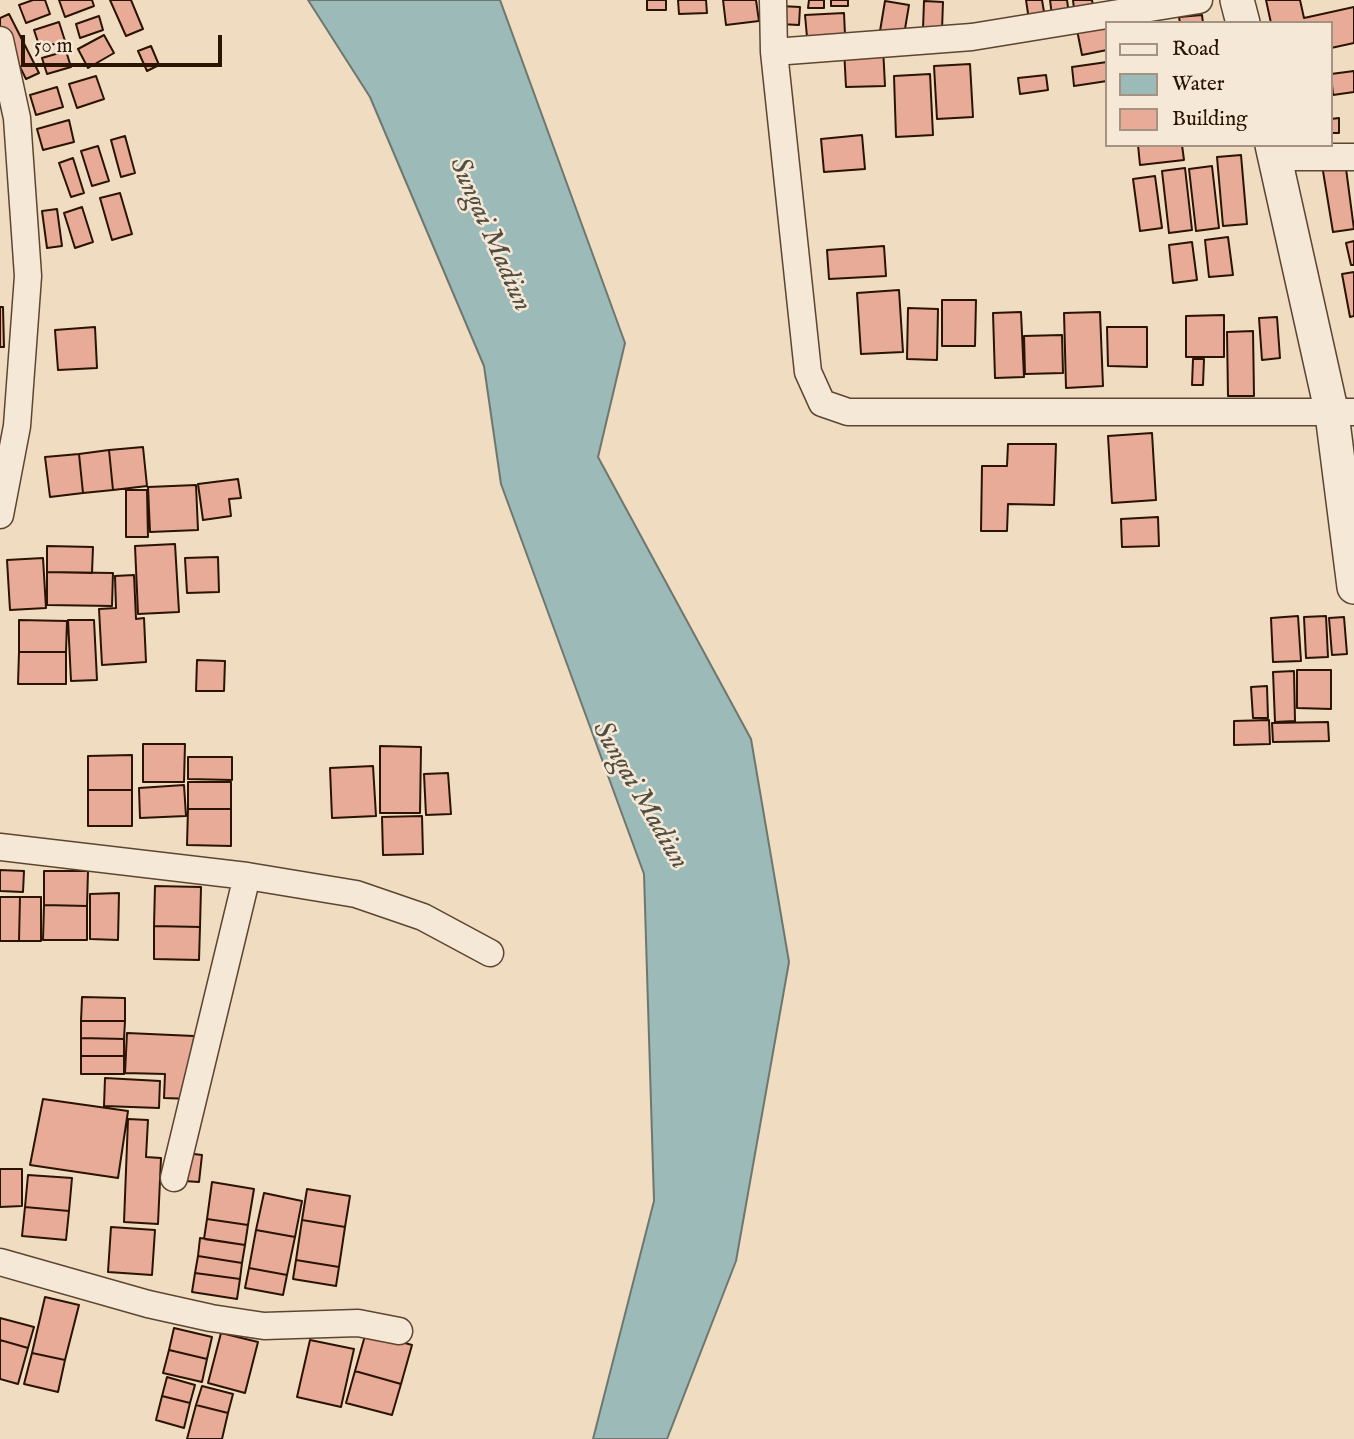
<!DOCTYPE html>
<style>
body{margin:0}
#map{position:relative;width:1354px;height:1439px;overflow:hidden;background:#f0dcc0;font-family:"IM FELL English",serif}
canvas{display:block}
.legend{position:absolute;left:1105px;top:21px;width:228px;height:126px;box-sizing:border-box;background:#f5e8d6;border:2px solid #a49381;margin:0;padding:9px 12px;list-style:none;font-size:21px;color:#2a1301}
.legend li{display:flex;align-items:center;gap:14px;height:35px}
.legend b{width:35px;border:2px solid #a49381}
.scale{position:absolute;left:21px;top:35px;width:201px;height:32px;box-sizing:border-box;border:4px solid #2a1301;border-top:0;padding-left:9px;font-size:21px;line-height:24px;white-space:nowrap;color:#2a1301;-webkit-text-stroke:5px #f5e8d6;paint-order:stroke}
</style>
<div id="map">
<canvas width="1354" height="1439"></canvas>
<ul class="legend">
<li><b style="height:9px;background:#f5e8d6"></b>Road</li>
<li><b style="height:19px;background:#9bbab8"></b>Water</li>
<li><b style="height:19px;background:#e7ab97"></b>Building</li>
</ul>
<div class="scale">50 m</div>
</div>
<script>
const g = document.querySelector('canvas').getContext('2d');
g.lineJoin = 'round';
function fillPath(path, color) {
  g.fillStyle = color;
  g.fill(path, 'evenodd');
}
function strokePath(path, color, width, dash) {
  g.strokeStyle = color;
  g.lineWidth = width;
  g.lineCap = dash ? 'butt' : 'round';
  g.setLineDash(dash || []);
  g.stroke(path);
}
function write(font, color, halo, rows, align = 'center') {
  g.font = font + ' "IM FELL English",serif';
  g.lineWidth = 5;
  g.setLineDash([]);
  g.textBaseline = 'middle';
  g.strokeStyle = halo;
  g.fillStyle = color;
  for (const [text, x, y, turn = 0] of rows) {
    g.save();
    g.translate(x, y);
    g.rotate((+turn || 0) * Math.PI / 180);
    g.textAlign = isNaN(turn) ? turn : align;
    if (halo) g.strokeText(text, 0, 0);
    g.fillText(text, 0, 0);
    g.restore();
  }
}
const water = new Path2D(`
 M308,0H500L625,343L598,457L751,739L789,962L736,1261L667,1439H593L654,1201L644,874L501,484L484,366L370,97Z`);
const building = new Path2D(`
 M33,0H45L50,14L26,23L19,5Z
 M59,0H92L94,6L65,17Z
 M110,0H131L143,29L126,36Z
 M647,0H666V10H647Z
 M678,0H706L707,13L679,14Z
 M723,0H756L759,21L726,25Z
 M809,0H824V8H808Z
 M831,0H848V6H831Z
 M1026,0H1042L1045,18L1029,20Z
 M1050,0H1067L1069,14L1052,16Z
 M1073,0H1092L1093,6L1074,9Z
 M1266,0H1300L1304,18L1354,7V43L1331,48V23H1271Z
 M885,1L909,5L904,35L880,31Z
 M924,1L943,2L942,30L923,29Z
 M780,6L800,7L799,25L779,24Z
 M844,13L845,35L807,37L805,15Z
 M9,14L39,73L26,79L0,27V18Z
 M1202,15L1203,23H1180L1179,17Z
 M99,16L103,30L80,38L76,24Z
 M59,22L65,41L40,48L34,30Z
 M1107,24V50L1082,55L1077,30Z
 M104,35L114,53L88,68L78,49Z
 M151,46L159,65L147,71L138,51Z
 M883,47L885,86L846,87L844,49Z
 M66,51L71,67L47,74L42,58Z
 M1107,62V81L1074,86L1072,67Z
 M970,64L973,117L937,119L934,66Z
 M1354,71V92L1333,95L1331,74Z
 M930,74L933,135L896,137L894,76Z
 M1046,75L1048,90L1020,94L1018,78Z
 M96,76L104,99L77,108L69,84Z
 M57,87L63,107L36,115L30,95Z
 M1339,118V133H1331V119Z
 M69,120L74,142L43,150L37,129Z
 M862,135L865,169L824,172L821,139Z
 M125,136L135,173L121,177L111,140Z
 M1138,145H1182L1184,160L1140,165Z
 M98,146L109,181L92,186L81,151Z
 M1241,155L1247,224L1223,226L1217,157Z
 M73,158L84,193L71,197L59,163Z
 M1345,161L1354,229L1333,232L1322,165Z
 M1212,166L1219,228L1196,231L1189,169Z
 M1185,168L1192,230L1169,233L1162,171Z
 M1155,176L1162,228L1140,231L1133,179Z
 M120,193L132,234L112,240L100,198Z
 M82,207L93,242L75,248L64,213Z
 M57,209L62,246L47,248L42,211Z
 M1228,237L1233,275L1209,277L1205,240Z
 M1354,241V265H1351L1346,243Z
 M1192,242L1197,280L1173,283L1169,245Z
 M884,246L886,276L829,279L827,250Z
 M1354,272V316L1350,317L1342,274Z
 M899,290L903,352L861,354L857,293Z
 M942,300H976L975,346H942Z
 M0,307H3L4,347H0Z
 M908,308L938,309L937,360L907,359Z
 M1021,312L1024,377L995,378L993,313Z
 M1100,312L1103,386L1066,388L1064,313Z
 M1224,315V357H1186V316Z
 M1277,317L1280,358L1262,360L1259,318Z
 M95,327L97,368L58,370L55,330Z
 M1107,327H1147V367L1108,366Z
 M1253,331L1254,396H1228L1227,332Z
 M1062,335L1063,373L1025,374L1024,336Z
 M1193,359H1204L1203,385H1192Z
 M1152,433L1156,500L1112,503L1108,436Z
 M1008,444H1056L1054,505L1008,504L1007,531H981L982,466H1007Z
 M143,447L147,486L113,490L109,450Z
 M109,450L113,490L83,493L79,454Z
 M79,454L83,493L50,497L45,457Z
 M238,479L241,498L229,499L231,516L203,520L198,484Z
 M196,485L198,530L150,532L148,487Z
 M126,490H147L148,537H126Z
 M1158,517L1159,546L1122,547L1121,519Z
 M175,544L179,612L138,614L135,546Z
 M47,546L93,547L92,573L47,572Z
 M218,557L219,592L187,593L185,558Z
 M43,558L46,608L10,610L7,560Z
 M47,572L113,573L112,606L47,605Z
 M134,575L136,619L144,618L146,662L102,665L99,609L116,608L115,576Z
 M1298,616L1301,661L1273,662L1271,618Z
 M1326,616L1328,657L1306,658L1304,617Z
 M1344,617L1347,654L1332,655L1329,618Z
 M19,620L67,621L66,652H19Z
 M68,620H94L97,680L71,681Z
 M19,652H66V684H18Z
 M197,660L225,661L224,691H196Z
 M1297,670H1331V709L1297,708Z
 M1294,671L1295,721L1275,722L1273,672Z
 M1267,686L1268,718H1253L1251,687Z
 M1269,720L1270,744L1234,745V721Z
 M1328,722L1329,741L1273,742L1272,723Z
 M143,744H185L184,782H143Z
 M380,746L421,747L420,813H380Z
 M132,755V790H88V756Z
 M188,757H232V780L188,779Z
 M373,766L376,816L332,818L330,768Z
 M448,773L451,814L426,815L424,774Z
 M188,782H231V809H188Z
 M184,785L186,816L140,818L139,788Z
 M88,790H132V826H88Z
 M188,809H231V846L187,845Z
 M422,816L423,854L383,855L382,817Z
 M0,870L24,871L23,892L0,891Z
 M44,871H88L87,906L44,905Z
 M155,886L201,887L200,927L154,926Z
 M119,893L118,940L90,939V894Z
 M0,897H20L19,941H0Z
 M20,897H41V941H19Z
 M44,905L87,906V940H43Z
 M154,926L200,927L199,960L154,959Z
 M82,997L125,998V1021H81Z
 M81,1021H125L124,1039L81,1038Z
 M127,1033L194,1036L192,1099L164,1098L165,1074L125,1073Z
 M81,1038L124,1039V1056H81Z
 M81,1056H124V1074H81Z
 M105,1078L160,1081L159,1108L104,1106Z
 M43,1099L128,1111L118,1178L30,1165Z
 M128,1119L148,1120L146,1157L161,1158L158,1224L124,1222Z
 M186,1153L202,1155L199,1182L184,1181Z
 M0,1169H22V1206L0,1207Z
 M28,1175L72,1178L69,1211L25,1207Z
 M212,1182L254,1189L248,1225L207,1219Z
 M307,1189L350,1196L345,1227L302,1220Z
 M264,1193L302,1201L295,1237L256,1230Z
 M25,1207L69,1211L66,1240L22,1236Z
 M207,1219L248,1225L245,1245L204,1239Z
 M302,1220L345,1227L339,1267L296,1260Z
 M111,1227L155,1230L152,1275L108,1272Z
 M256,1230L295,1237L287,1275L249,1268Z
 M200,1238L245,1245L242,1263L198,1256Z
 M198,1256L242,1263L240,1279L195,1273Z
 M296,1260L339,1267L336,1286L293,1279Z
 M249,1268L287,1275L283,1295L245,1288Z
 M195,1273L240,1279L237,1299L192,1292Z
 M45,1297L79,1305L65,1360L32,1353Z
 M0,1318L34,1327L28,1348L0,1340Z
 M174,1328L212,1337L207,1359L169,1350Z
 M366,1332L412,1345L401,1384L355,1371Z
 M221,1333L258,1342L245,1393L208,1383Z
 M0,1340L28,1348L18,1384L0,1379Z
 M310,1340L354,1349L341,1407L297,1397Z
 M169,1350L207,1359L202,1382L163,1373Z
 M32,1353L65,1360L58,1392L24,1384Z
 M355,1371L401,1384L392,1415L346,1403Z
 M167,1377L195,1385L190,1403L162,1396Z
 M202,1386L233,1394L228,1413L196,1405Z
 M162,1396L190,1403L184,1428L156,1420Z
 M196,1405L228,1413L222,1439H187Z`);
const minor = new Path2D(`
 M773,0L774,52L808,372L822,403L848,412H1354
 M0,40L17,118L28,276L17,426L0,515
 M774,52L972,37L1199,0
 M1275,157H1354
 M0,847L247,876L356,894L423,917L490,953
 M174,1178L247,876
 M0,1262L148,1304L211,1318L264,1326L358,1323L399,1331`);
const tertiary = new Path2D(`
 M1237,0L1243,23
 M1272,145L1332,414L1354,587`);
const waterNames = [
 ["Sungai Madiun",489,235,66],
 ["Sungai Madiun",639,796,60]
];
fillPath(water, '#9bbab8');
strokePath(water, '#6e776f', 2);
fillPath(building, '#e7ab97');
strokePath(building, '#2a1301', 2);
strokePath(minor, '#5c4531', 29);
strokePath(tertiary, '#5c4531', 36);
strokePath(minor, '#f5e8d6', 26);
strokePath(tertiary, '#f5e8d6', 33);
write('italic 28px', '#524d41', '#f5e8d6', waterNames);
</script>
